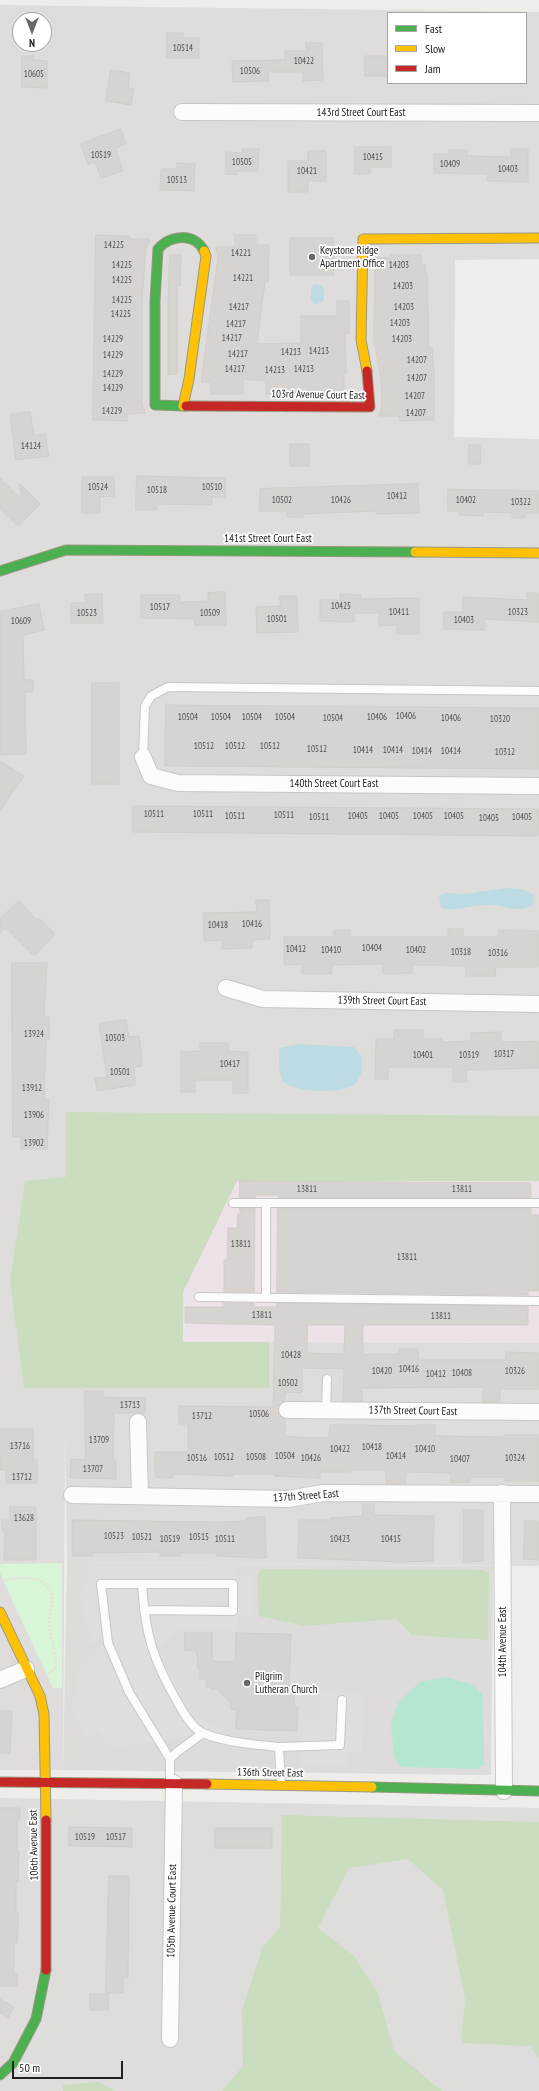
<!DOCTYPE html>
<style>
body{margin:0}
#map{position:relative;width:539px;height:2091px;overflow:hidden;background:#efede9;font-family:"PT Sans Narrow",sans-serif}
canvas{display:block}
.legend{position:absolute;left:387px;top:12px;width:140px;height:72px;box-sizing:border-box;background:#fff;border:1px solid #a6a6a6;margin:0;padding:5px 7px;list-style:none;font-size:12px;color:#212121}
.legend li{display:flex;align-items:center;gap:8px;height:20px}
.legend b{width:20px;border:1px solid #a6a6a6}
.north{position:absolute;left:12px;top:12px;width:40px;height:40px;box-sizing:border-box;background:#fff;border:1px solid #a6a6a6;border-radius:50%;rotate:180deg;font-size:11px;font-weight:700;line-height:16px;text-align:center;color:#212121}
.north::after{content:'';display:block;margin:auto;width:14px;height:18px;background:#696867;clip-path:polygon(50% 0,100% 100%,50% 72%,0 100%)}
.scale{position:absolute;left:12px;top:2061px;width:111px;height:18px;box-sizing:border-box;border:2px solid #212121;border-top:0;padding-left:5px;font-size:12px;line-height:14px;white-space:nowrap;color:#212121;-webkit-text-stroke:3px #fff;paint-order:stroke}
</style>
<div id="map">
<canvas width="539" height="2091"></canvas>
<ul class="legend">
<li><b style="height:5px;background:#4caf50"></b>Fast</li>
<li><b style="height:5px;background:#ffc107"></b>Slow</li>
<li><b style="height:5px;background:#c62828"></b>Jam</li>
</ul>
<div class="north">N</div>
<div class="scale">50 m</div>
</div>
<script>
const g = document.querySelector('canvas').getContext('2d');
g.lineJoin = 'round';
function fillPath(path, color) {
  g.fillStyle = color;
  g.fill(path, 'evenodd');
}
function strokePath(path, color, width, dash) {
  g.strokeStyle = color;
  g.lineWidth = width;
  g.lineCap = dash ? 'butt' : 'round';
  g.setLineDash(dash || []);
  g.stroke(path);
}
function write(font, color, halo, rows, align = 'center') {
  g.font = font + ' "PT Sans Narrow",sans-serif';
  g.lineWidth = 3.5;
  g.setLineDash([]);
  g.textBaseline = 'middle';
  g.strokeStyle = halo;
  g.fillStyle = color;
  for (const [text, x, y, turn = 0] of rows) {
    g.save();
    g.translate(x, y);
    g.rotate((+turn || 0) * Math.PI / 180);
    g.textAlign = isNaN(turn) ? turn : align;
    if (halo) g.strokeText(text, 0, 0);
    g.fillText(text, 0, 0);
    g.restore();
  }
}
const residential = new Path2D(`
 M0,5L539,12V259L455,260L454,437L539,439V1117L66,1386L268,1388L269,1342L539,1343V1566L67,1563L65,1433L63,1770H0ZM388,13H526V83H388ZM20,20H44V44H20Z
 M0,1798L539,1808V2091H0Z`);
const industrial = new Path2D(`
 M184,1180L539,1181V1343L183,1342Z`);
const religious = new Path2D(`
 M67,1563L493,1566L491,1775L63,1770Z`);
const forest = new Path2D(`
 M66,1112L539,1116V1181H237L183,1292V1342H269V1388H24L10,1282L25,1181L66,1177Z
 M262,1569L483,1570L489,1573L488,1640L412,1635L396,1619L304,1626L259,1616L257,1574Z
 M282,1815L539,1822V2058L530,2046L461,2043L465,1999L443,1890L408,1859L349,1868L318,1928L353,1955L378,1993L394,2051L442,2091H222L243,2066L242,2010L263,1946L280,1928Z
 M99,2082L116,2091H63V2085Z`);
const park = new Path2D(`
 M62,1563V1688H53L5,1585L0,1572V1564Z`);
const pitch = new Path2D(`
 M445,1677L471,1684L483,1695L484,1764L478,1769L401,1767L394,1757L391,1725L398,1703L420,1682Z`);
const parking = new Path2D(`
 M86,1566L233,1567L235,1575H253V1616H238V1630H177L158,1649L183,1698L194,1713L202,1720L225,1731L116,1747L108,1744L97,1731L87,1740L70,1703L78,1693L77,1676L80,1669L103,1643L101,1639L92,1645L79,1592L90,1576Z
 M320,1692L363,1693L362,1752H347L346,1766L301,1765L302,1720L319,1721Z`);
const water = new Path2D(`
 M314,284L320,285L324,289V300L318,304H314L311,300V289Z
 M505,888L522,889L533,894L534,903C524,915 503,905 490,905C474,904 454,912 441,908L439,896L445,893L466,894Z
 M301,1044L354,1047L361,1055C362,1066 363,1076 355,1084C344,1094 292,1093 283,1081C279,1075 278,1055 280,1048Z`);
const building = new Path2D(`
 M167,33H183V38H199V58H167Z
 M306,43H322L323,80L303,81V72H268L269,81L233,82L232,61L285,60V51H306Z
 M22,56H34V60L47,61V88L22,87Z
 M365,56H388V76H365Z
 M111,70L130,73L128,88L134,89L131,105L106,101Z
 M121,129L126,144L115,148L123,171L101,178L95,162L88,165L81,144Z
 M355,147H391V167H370V174H355Z
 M242,149H259L258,171H237V175L225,174L226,152L242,153Z
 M511,149H528V182L487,181L488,174L434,173V154H449V150H467V156L511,157Z
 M308,151H326V181H308V192H288V161H308Z
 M177,163L195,164L194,191L160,190L161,169H177Z
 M96,235L129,236V239H150L146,248L142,301V405L146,413L127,414V421L93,420Z
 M235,235H256V245H269L268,282H265L257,344L299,343L301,342V316H337V301H349V334H345L346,374H344V394H266V381L243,379V394H211V382H201L218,258L216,247H235Z
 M290,238H333L334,275H290Z
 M170,255H181L180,286H177V374L168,375V301Z
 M391,255H421V264H425V273H427L429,348H432L434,373V420L400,421L399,416H379L382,406L381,380L374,339L375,257L391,258Z
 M30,412L34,435L45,434L49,456L16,460L10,415Z
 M290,444H309V466H290Z
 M469,445H480L481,464H469Z
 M137,476L225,478V497H212V505L157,504V510H136Z
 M82,477H114L115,496L100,497V513H82Z
 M0,478L22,500L19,483L40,504L18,526L0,509Z
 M418,484L419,513L376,514V511L303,514V517H287V511H259L260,489Z
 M448,489L539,491V513H525V518H512V513L483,512V516L459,515V511H448Z
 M225,592L226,625H194V619L141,618V595H180V602L208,601V593Z
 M527,593H539V622L485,619V630L443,629L444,612H463V597L527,600Z
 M85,594H102L103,623H71V603H86Z
 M340,594L361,595V599L419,598V634H397V625L379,626V613H354V622L320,621V600H340Z
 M280,596H297L298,632L257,633L256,607L280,606Z
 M39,604L44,630L23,635L24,680H33V692H25L26,754L0,755V612Z
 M92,683H119V784H92Z
 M166,705L539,708V769L165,766Z
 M0,761L24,776L0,811Z
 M133,806L539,809L538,836L133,832Z
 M256,900H269L270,939L252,940V948L222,949V940L204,941L203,913L257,912Z
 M19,901L37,920L39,918L55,934L34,956L6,928L0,934V919Z
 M448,929H463V937H498L499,930L539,931V967H496L495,976H466V966H447V965H413V973L383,974V964L332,965V974H302V964L284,965V937H334V930H350V937H448Z
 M12,963H47L44,1017H49V1040H46L44,1099H49L47,1149H21V1137L13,1136Z
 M126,1020L129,1037L139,1036L141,1052L142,1066L134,1067L135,1085L97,1091L95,1078L107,1077L99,1024Z
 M394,1030H423V1039H442V1042L471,1041V1033L501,1032V1042L539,1041V1068L466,1070L467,1082H453V1067H388V1079H375L376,1039H394Z
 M200,1043H229V1051L248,1052V1093H233V1080H195V1092H181V1052L200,1051Z
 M240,1181L531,1183V1198H278V1195H255V1198H240Z
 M240,1208H255L254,1292H224V1260H227L228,1228H237L238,1214H240Z
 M278,1208H531V1215H539V1291H528V1295L277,1292Z
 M224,1303H254V1307H277V1303L528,1306V1325H363V1354H399V1349H418L419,1360H506V1352L539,1353V1389H500V1402H483V1387L362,1388V1401H343L344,1369L302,1368V1393L285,1392V1401L279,1405L278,1410L279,1415L285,1419V1436L295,1437L329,1438L330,1425H362L415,1426V1425H435V1436L504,1437V1435H539V1481H504V1477H470V1482L451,1483V1473L406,1472L405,1484H386V1470H350V1472H320V1478L274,1476V1474H233V1476L173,1474V1478L155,1477V1452H188V1424H179V1406L273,1407L275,1325L185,1323V1307H224ZM308,1325H345L344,1354L307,1353Z
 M85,1391H103V1397L145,1398V1413H114L113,1460H116V1479L70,1478L71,1459L85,1460Z
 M0,1429H33V1460H37V1483H6V1470H1Z
 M363,1504H374V1515L434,1516L433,1561L400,1562L298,1558L299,1520H330V1518L362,1516Z
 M10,1507H36V1560H4L5,1531H2V1520H10Z
 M464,1510H483V1561L464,1562Z
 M265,1517L266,1558L216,1556V1553H180V1556H160V1552L92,1553V1556H72V1520L217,1522L246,1521V1518Z
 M525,1521H539V1560L524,1559Z
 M185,1633H212V1661L235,1662L236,1633L291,1634L289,1687H295L294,1707H298L297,1731L236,1729L237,1710H231V1704L218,1689H210V1687H206V1679H200V1669H198L197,1653H196V1650L185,1651Z
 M0,1711H12L10,1753H0Z
 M0,1808H20V1820H17V1851H19L18,1882H16V1913H18V1925L17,1943H14V1974H17V1986H0Z
 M69,1827L132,1828V1847L69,1846Z
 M215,1828H272V1848H215Z
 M109,1876H129L128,1978H123V1993H106Z
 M90,1994H109L108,2010H90Z
 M0,1999L14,2007L8,2018L0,2013Z`);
const path = new Path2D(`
 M2,1582C17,1575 49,1574 52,1597C53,1606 48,1615 49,1624C51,1638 55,1651 56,1664V1668L48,1674`);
const lane = new Path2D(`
 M143,757L145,706L151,696L168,687L539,691
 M233,1203H539
 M266,1203V1297
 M199,1297L539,1301
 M326,1410L327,1379
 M142,1584C145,1634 153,1660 178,1703C184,1714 192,1728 203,1733C223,1742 257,1745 279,1747L281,1784
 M144,1610L233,1611V1584H101L108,1643L129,1692L170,1759V1783
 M279,1747L340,1745L342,1700
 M170,1759L177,1752L203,1733`);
const street = new Path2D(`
 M182,112L539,113
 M143,757L151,776L178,783L539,786
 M226,988L263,999L539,1004
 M287,1410L539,1412
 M138,1422L140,1496
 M502,1493L504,1791
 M72,1495L288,1499L323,1493L539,1494
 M0,1680L26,1669
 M170,2039L174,1783`);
const fast = new Path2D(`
 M186,406L155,405V301L158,249C170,235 195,232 204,251
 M0,571L66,550L415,552
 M372,1787L539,1791
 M0,2075L13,2063L36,2019L46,1970`);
const slow = new Path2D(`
 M367,371L361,340L363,239L539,238
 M183,406L189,379L206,256L204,251
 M415,552L539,553
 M0,1612L40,1696L44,1714L46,1820
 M207,1784L372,1787`);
const jam = new Path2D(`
 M186,406L370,407L367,371
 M0,1782L207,1784
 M46,1970V1820`);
const markers = [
 [312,257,4,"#696867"],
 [247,1683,4,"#696867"]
];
const numberNames = [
 ["10514",183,48],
 ["10422",304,61],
 ["10506",250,71],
 ["10605",34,74],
 ["10519",101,155],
 ["10415",373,157],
 ["10505",242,162],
 ["10409",450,164],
 ["10403",508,169],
 ["10421",307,171],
 ["10513",177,180],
 ["14225",114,245],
 ["14221",241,253],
 ["14225",122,265],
 ["14203",399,265],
 ["14221",243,278],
 ["14225",122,280],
 ["14203",403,286],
 ["14225",122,300],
 ["14217",239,307],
 ["14203",404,307],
 ["14225",121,314],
 ["14203",400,323],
 ["14217",236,324],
 ["14217",232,338],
 ["14229",113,339],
 ["14203",402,339],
 ["14213",319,351],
 ["14213",291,352],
 ["14217",238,354],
 ["14229",113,355],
 ["14207",417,360],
 ["14217",235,369],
 ["14213",304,369],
 ["14213",275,370],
 ["14229",113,374],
 ["14207",417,378],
 ["14229",113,388],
 ["14207",415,396],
 ["14229",112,411],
 ["14207",416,413],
 ["14124",31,446],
 ["10524",98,487],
 ["10510",212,487],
 ["10518",157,490],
 ["10412",397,496],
 ["10502",282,500],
 ["10426",341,500],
 ["10402",466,500],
 ["10322",521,502],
 ["10425",341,606],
 ["10517",160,607],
 ["10411",399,612],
 ["10323",518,612],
 ["10523",87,613],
 ["10509",210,613],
 ["10501",277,619],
 ["10403",464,620],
 ["10609",21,621],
 ["10406",406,716],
 ["10504",188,717],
 ["10504",221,717],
 ["10504",252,717],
 ["10504",285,717],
 ["10406",377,717],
 ["10504",333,718],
 ["10406",451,718],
 ["10320",500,719],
 ["10512",204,746],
 ["10512",235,746],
 ["10512",270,746],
 ["10512",317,749],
 ["10414",363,750],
 ["10414",393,750],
 ["10414",422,751],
 ["10414",451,751],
 ["10312",505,752],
 ["10511",154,814],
 ["10511",203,814],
 ["10511",284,815],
 ["10511",235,816],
 ["10405",358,816],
 ["10405",389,816],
 ["10405",423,816],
 ["10405",454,816],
 ["10511",319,817],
 ["10405",522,817],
 ["10405",489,818],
 ["10416",252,924],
 ["10418",218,925],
 ["10404",372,948],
 ["10412",296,949],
 ["10410",331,950],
 ["10402",416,950],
 ["10318",461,952],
 ["10316",498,953],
 ["13924",34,1034],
 ["10503",115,1038],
 ["10317",504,1054],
 ["10401",423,1055],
 ["10319",469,1055],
 ["10417",230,1064],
 ["10501",120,1072],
 ["13912",32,1088],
 ["13906",34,1115],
 ["13902",34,1143],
 ["13811",307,1189],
 ["13811",462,1189],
 ["13811",241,1244],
 ["13811",407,1257],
 ["13811",262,1315],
 ["13811",441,1316],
 ["10428",291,1355],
 ["10416",409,1369],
 ["10420",382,1371],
 ["10326",515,1371],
 ["10408",462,1373],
 ["10412",436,1374],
 ["10502",288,1383],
 ["13713",130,1405],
 ["10506",259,1414],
 ["13712",202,1416],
 ["13709",99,1440],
 ["13716",20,1446],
 ["10418",372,1447],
 ["10422",340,1449],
 ["10410",425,1449],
 ["10504",285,1456],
 ["10414",396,1456],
 ["10512",224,1457],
 ["10508",256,1457],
 ["10516",197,1458],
 ["10426",311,1458],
 ["10324",515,1458],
 ["10407",460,1459],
 ["13707",93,1469],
 ["13712",22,1477],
 ["13628",24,1518],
 ["10523",114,1536],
 ["10521",142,1537],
 ["10515",199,1537],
 ["10519",170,1539],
 ["10511",225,1539],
 ["10423",340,1539],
 ["10415",391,1539],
 ["10519",85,1837],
 ["10517",116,1837]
];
const streetNames = [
 ["143rd Street Court East",361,113],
 ["103rd Avenue Court East",318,395,1],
 ["141st Street Court East",268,539],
 ["140th Street Court East",334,784],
 ["139th Street Court East",382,1001,1],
 ["137th Street Court East",413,1411,1],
 ["137th Street East",306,1496,-4],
 ["104th Avenue East",503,1642,-90],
 ["136th Street East",270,1773,1],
 ["106th Avenue East",34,1845,-91],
 ["105th Avenue Court East",172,1911,-89]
];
const poiNames = [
 ["Keystone Ridge",320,251],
 ["Apartment Office",320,264],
 ["Pilgrim",255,1677],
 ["Lutheran Church",255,1690]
];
fillPath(residential, '#dedddb');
fillPath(industrial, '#ece2e8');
fillPath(religious, '#dddcdb');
fillPath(forest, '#cadebf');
fillPath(park, '#d8f5d7');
fillPath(pitch, '#b5e6d0');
fillPath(parking, '#dfdedd');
fillPath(water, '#bddbe2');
fillPath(building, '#d6d3d0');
strokePath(building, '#d2ceca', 1);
strokePath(lane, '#c8c7c5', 10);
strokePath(street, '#c8c7c5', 18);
strokePath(fast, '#989980', 11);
strokePath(slow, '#989980', 11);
strokePath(jam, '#989980', 11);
strokePath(path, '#ecdcdb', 2.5, [2, 2]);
strokePath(lane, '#fdfcfc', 8);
strokePath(street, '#fdfcfc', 16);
strokePath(fast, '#4caf50', 9);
strokePath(slow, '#ffc107', 9);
strokePath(jam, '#c62828', 9);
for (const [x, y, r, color] of markers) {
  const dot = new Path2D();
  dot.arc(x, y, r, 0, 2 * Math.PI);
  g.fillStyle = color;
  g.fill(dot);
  strokePath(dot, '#fff', 1.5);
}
write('9px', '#4e4e4d', null, numberNames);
write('11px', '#212121', '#fff', streetNames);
write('11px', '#212121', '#fff', poiNames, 'left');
</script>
